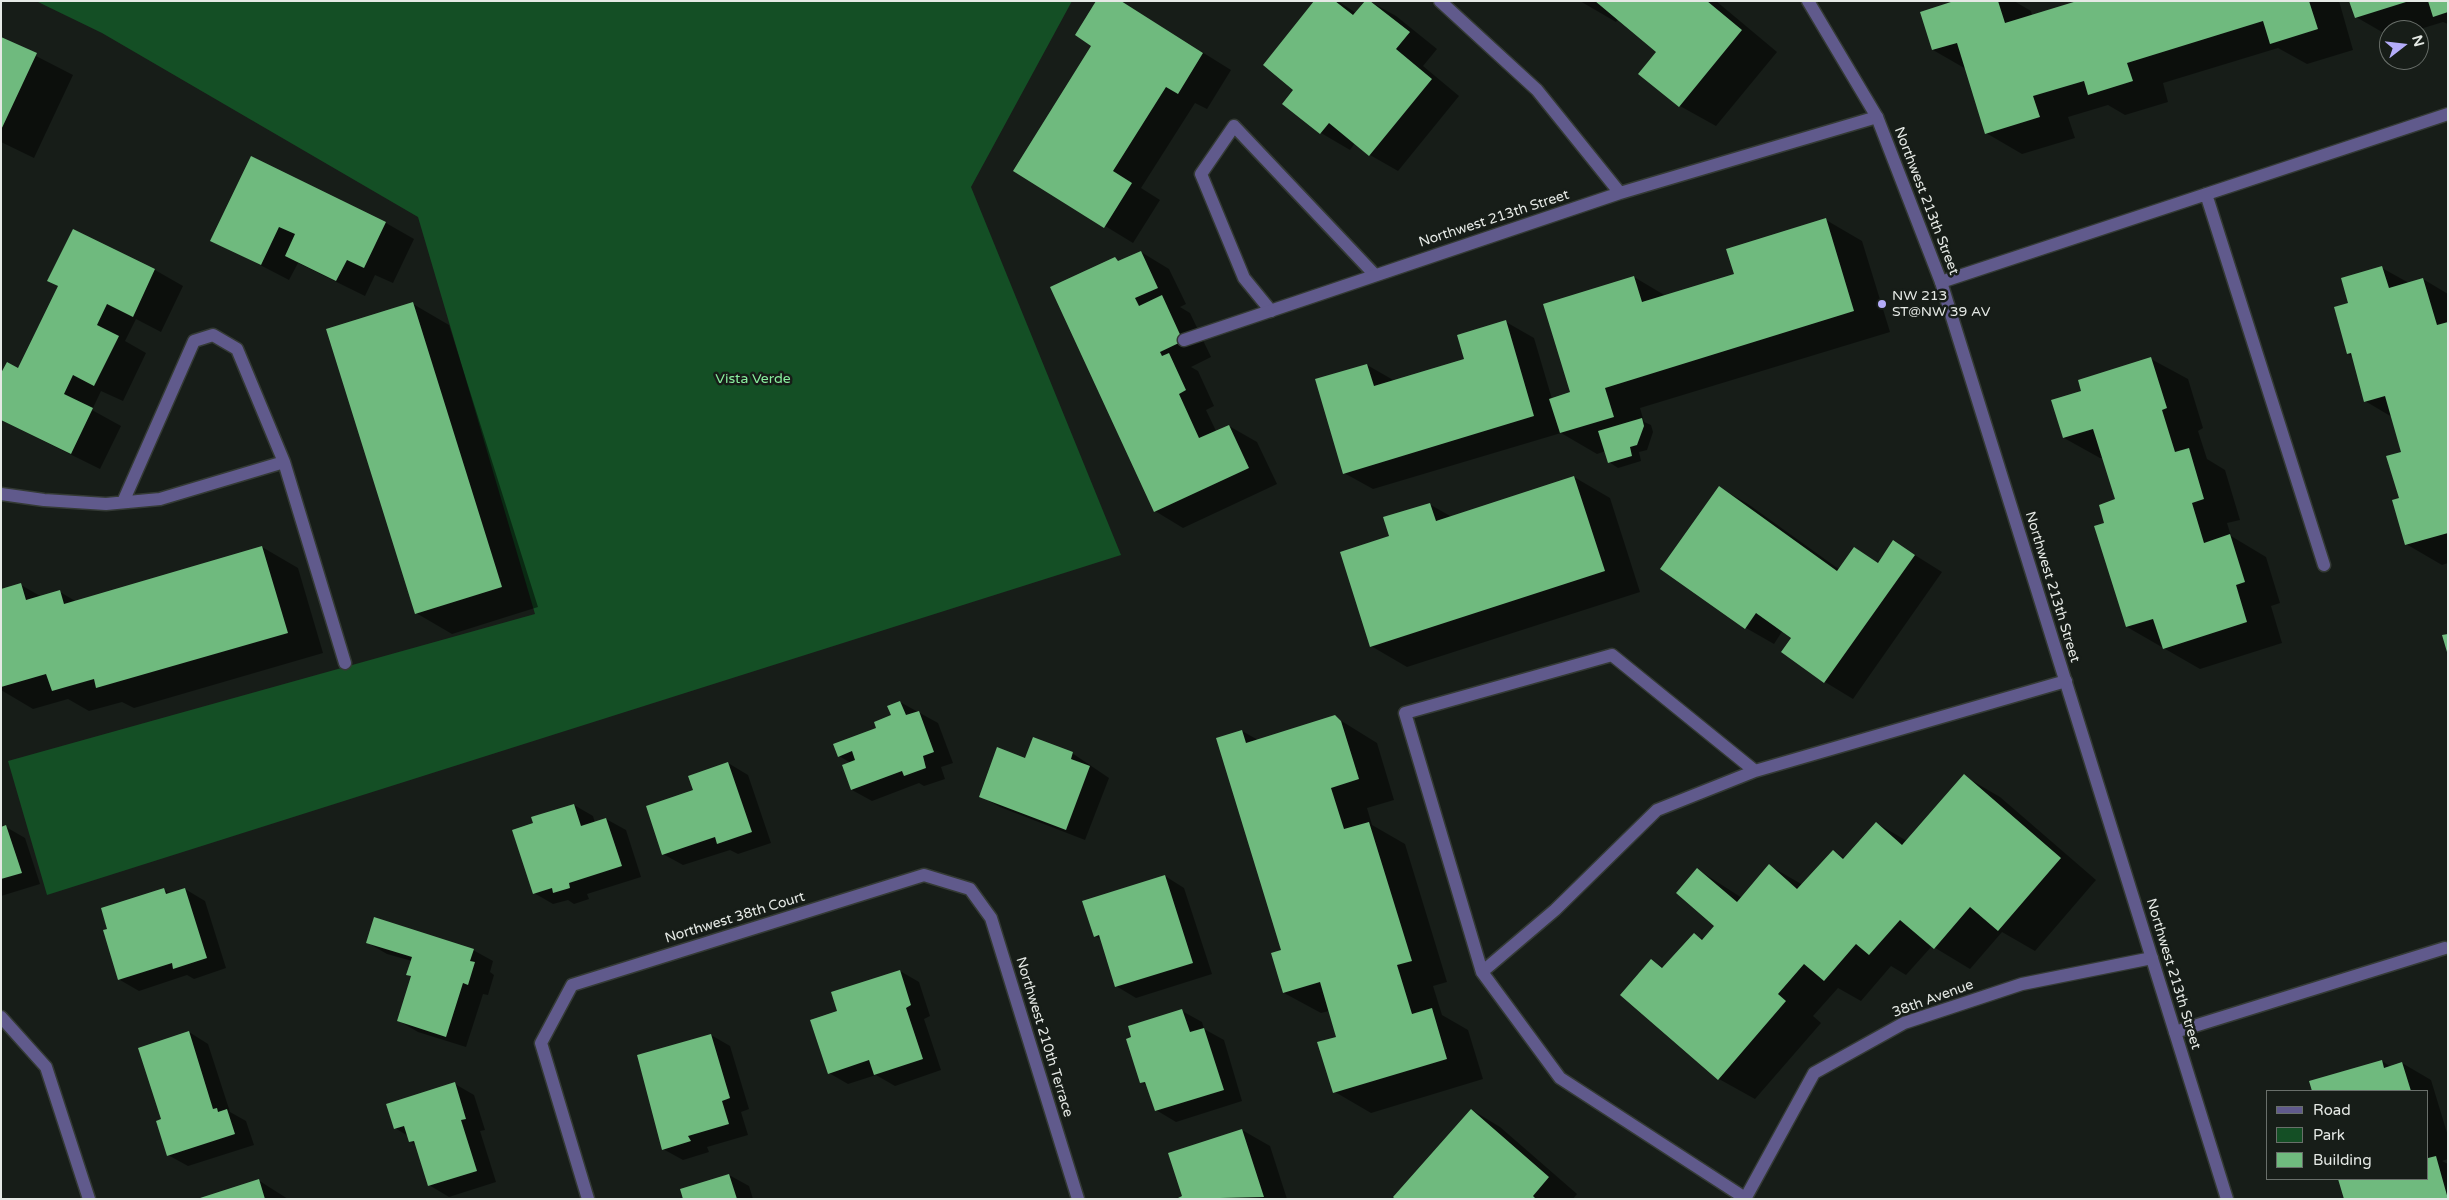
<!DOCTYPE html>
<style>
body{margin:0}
#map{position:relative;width:2449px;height:1200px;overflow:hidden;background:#171d18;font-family:"Varela Round",sans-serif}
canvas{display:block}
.frame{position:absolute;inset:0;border:2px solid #e5e9e5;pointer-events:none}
.legend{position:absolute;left:2266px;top:1090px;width:162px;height:90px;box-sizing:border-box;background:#171d18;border:1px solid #696f6a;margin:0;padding:6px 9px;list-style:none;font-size:15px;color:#e5e9e5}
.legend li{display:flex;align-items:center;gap:10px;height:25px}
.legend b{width:25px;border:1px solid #696f6a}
.north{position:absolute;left:2379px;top:20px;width:50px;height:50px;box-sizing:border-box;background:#171d18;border:1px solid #696f6a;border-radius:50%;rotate:74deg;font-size:14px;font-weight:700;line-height:20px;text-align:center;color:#e5e9e5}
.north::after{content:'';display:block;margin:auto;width:18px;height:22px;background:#b4acf9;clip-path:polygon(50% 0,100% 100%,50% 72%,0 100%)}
</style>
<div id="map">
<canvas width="2449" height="1200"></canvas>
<div class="frame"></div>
<ul class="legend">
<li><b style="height:6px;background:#605a8c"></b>Road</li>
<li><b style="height:14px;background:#144f25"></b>Park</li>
<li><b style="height:14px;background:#6fba7e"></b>Building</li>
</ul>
<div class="north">N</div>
</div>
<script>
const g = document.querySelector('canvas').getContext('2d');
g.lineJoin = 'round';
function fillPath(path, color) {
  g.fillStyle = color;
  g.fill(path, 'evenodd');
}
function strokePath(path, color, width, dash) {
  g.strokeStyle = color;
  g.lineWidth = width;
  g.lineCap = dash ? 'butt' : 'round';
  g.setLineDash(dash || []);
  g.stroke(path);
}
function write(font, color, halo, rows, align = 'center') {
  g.font = font + ' "Varela Round",sans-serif';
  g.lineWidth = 5;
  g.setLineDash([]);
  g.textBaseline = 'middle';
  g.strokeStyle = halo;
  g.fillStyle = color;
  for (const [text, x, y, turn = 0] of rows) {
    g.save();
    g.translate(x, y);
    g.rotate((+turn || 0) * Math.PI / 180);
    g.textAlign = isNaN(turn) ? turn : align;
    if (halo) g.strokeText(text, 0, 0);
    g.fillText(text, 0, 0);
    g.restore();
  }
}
const green = new Path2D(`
 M36,1H1072L971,187L1121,555L47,895L8,761L535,614L418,217L102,33Z`);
const shadow = new Path2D(`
 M1316,1H1338L1356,13L1369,1L1396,16L1437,49L1423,66L1459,96L1398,171L1370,155L1355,143L1350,150L1321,133L1284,104L1295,90Z
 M1580,1H1716L1777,52L1716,126L1680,106L1658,51L1618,19L1616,22Z
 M1959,1H2014L2031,11L2032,16L2082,1H2339L2353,50L2307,64L2278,48L2163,83L2168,102L2125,115L2108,105L2068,117L2075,138L2022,154L1986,133L1966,69L1933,50Z
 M2351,1H2448V24L2443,22L2417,30H2389V36L2356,17Z
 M1131,8L1231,70L1207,109L1195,103L1141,188L1160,200L1133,243L1015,171Z
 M1,38L73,75L34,158L1,142Z
 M252,158L386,223L414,239L393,283L375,275L365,296L298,263L289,280L212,240Z
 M1826,220L1862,241L1890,332L1640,408L1644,422L1651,425L1653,432L1647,450L1639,452L1641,461L1618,468L1609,462L1606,451L1597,454L1561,433L1373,489L1344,473L1367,365L1395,381L1465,360L1506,322L1534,338L1552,399L1571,393L1634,277L1666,296L1735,275Z
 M74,230L155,270L183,286L161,332L136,319L125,341L146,353L123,401L101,391L92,410L121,426L100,469L1,420L19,370L59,287L49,281Z
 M1141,252L1169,269L1186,304L1180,307L1190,313L1211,357L1191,367L1198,371L1214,406L1206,410L1216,431L1229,426L1257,442L1277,484L1183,528L1155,511L1115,259L1120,262Z
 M2382,268L2409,283L2423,279L2448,294V563L2442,565L2406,544L2400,499L2403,453L2392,417L2365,401L2353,357L2348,354L2349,304Z
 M413,304L449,325L538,607L452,634L416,613Z
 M2151,359L2188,379L2203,428L2198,431L2207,459L2225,470L2240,520L2227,523L2231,536L2266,557L2280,603L2271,606L2282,643L2200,669L2127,627L2106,524L2116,500L2103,458H2100L2064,438L2082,392Z
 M1574,477L1610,498L1640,592L1407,667L1371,646L1429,504L1452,517Z
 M1720,488L1748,504L1840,570L1855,549L1879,563L1894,542L1942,572L1853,699L1825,682L1783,652L1793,637L1783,630L1774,644L1746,628Z
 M262,547L298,568L323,653L134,708L122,702L89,711L68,699L33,709L1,690V590L21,585L42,597L60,592L77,602Z
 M900,702L938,723L953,763L941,767L945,779L924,786L919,783L872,801L852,790L851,763L839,756L878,729L892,716Z
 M1335,717L1377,743L1394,800L1367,808L1372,825L1405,844L1447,982L1433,986L1442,1015L1468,1030L1483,1079L1371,1113L1335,1092L1337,1038L1329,1011L1321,1013L1284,993L1282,951L1242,731L1258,740Z
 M1072,753L1109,778L1085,840L1000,807L980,796L1026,760Z
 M728,763L748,775L771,843L738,854L730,850L683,865L663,854L694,791Z
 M1964,776L2000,797L2096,880L2035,951L2002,932L1970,969L1932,946L1906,975L1891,966L1861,1001L1838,988L1813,1016L1821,1023L1755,1099L1719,1079L1651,960L1664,968L1694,934L1704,940L1716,926L1697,869L1742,898L1770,866L1803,885L1833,851L1846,859L1876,823L1907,841Z
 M574,805L593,816L595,823L606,819L626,830L641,877L587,894L589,899L574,904L568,900L553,904L534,893V824Z
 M6,827L25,838L40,884L1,896V828Z
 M1165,876L1184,888L1212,974L1136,998L1116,986L1101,939L1095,936Z
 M185,889L205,901L226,968L194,979L187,975L139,991L120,980L104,931L164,890L171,894Z
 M368,943L473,950L493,961L490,972L494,975L488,995L483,994L466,1047L418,1032L399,1021L412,977V961L387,954Z
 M900,971L919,982L930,1016L924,1019L941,1070L895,1086L876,1075L848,1084L829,1073L838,1011Z
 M1182,1011L1202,1022L1204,1029L1224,1040L1242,1101L1176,1122L1156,1110L1148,1086L1141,1082L1132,1038Z
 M189,1032L208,1044L230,1112L246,1121L254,1145L188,1166L168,1155L162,1120Z
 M711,1035L730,1046L749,1109L741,1112L748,1135L707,1147L709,1152L683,1160L663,1149Z
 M2382,1061L2391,1067L2402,1063L2431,1080L2448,1136V1159L2442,1161L2448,1164V1199H2346L2340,1179H2428V1091H2313L2310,1082Z
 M455,1084L474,1095L485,1130L480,1131L496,1182L449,1197L429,1185L417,1146L410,1141L408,1136L395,1128Z
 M1472,1110L1500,1127L1577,1194L1573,1199H1397Z
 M1242,1130L1270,1146L1287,1199H1179L1184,1197Z
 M729,1175L749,1186L753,1199H685Z
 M258,1180L288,1199H203Z`);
const building = new Path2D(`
 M1096,1H1121L1203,53L1178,94L1166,87L1113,171L1132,183L1104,228L1013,171L1091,46L1075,35Z
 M1314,1H1335L1353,15L1365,1H1370L1410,32L1396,49L1432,79L1369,156L1329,123L1320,134L1282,104L1293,90L1263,65Z
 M1595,1H1707L1742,30L1679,107L1638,74L1656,52Z
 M1954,1H1998L2005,23L2077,1H2309L2318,29L2270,44L2263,21L2127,63L2133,81L2088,95L2084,81L2033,96L2040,117L1985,134L1957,43L1932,50L1920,12Z
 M2349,1H2405L2406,2L2355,18Z
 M2428,1H2448V12L2433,17Z
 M1,37L37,53L1,130Z
 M251,156L386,222L364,268L347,260L336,281L285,256L295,234L279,227L261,265L210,241Z
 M1826,218L1854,311L1605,388L1614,417L1560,433L1549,399L1570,392L1543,304L1634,276L1642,302L1734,274L1726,249Z
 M73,229L155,269L133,317L107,304L97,325L119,336L94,386L73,375L64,394L93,408L71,454L1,420V373L7,362L18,368L58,286L47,281Z
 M1141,251L1158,288L1135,298L1139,306L1162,295L1183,341L1160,352L1162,356L1169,353L1186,390L1179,394L1199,438L1229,425L1249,468L1154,512L1050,287L1115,257L1118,261Z
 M2382,266L2389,288L2423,278L2437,325L2448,322V533L2405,545L2392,500L2399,498L2386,456L2401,452L2385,396L2364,402L2351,353L2347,354L2334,307L2348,303L2341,278Z
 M413,302L502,587L415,614L326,329Z
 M1506,320L1534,416L1343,474L1315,379L1367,364L1374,386L1464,359L1457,335Z
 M2151,357L2167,408L2162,410L2175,452L2189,448L2204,499L2192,503L2204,543L2230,534L2245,582L2236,585L2247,622L2163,649L2153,619L2126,627L2094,526L2104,523L2099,505L2115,499L2093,429L2063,438L2051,400L2081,391L2078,380Z
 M1642,418L1644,426L1637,445L1630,447L1632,456L1608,463L1598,431Z
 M1574,476L1605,571L1370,647L1340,552L1389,536L1383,517L1430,503L1436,521Z
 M1719,486L1837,571L1854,547L1878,563L1893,540L1915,555L1824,683L1781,652L1791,638L1756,613L1745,629L1660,569Z
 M262,546L288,633L96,688L94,679L52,691L46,674L1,687V589L21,583L26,600L60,590L64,604Z
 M2448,634V652H2447L2442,635Z
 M900,701L906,715L919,711L934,752L923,756L926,768L904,776L902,771L851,790L842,765L855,760L852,751L838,757L833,744L876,728L874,722L891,715L887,706Z
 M1335,715L1341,721L1359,779L1331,788L1344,829L1369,822L1412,961L1397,965L1412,1014L1432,1008L1447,1059L1333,1093L1317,1042L1336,1037L1320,982L1283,993L1271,953L1281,950L1216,738L1242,730L1246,743Z
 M1033,737L1073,752L1071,759L1090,766L1066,830L979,797L997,747L1025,758Z
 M728,762L752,832L717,844L715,837L662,855L646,806L693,790L688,776Z
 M1964,774L2061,858L1998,931L1970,907L1934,949L1900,920L1869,955L1856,944L1824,981L1804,964L1778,994L1786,1001L1718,1080L1620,995L1651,959L1662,968L1694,933L1702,940L1714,926L1676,893L1697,868L1737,902L1769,864L1797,889L1833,850L1843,859L1876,822L1902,845Z
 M574,804L581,826L606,818L622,866L569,883L570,888L553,893L552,888L533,894L512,830L533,823L531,817Z
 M6,825L22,873L1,879V827Z
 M1165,875L1193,963L1115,987L1099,935L1094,937L1082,901Z
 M164,888L166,894L185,888L207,958L173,969L172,963L118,980L103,930L107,929L101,908Z
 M374,917L474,949L470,961L475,962L468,985L463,983L446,1037L397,1021L411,976L406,975L412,957L366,943Z
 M900,970L911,1005L906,1008L923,1059L874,1075L869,1060L828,1074L810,1020L837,1011L831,992Z
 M1182,1009L1190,1032L1204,1028L1224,1090L1155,1111L1145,1082L1140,1083L1126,1039L1131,1037L1128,1026Z
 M189,1031L213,1109L217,1108L218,1112L227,1109L235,1134L167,1156L156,1121L161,1119L138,1048Z
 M711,1034L730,1098L722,1101L729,1124L688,1136L691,1141L662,1150L637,1055Z
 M2382,1060L2384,1068L2402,1062L2411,1091H2312L2309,1081Z
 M455,1082L466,1119L461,1120L477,1171L428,1186L414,1141L409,1142L404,1126L394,1129L386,1104Z
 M1471,1109L1549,1177L1533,1196L1536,1199H1395L1393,1197Z
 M1242,1129L1264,1197L1176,1199L1182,1196L1168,1153Z
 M2436,1156L2448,1199H2344L2338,1179H2428V1158Z
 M729,1174L737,1199H683L680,1189Z
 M259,1179L265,1199H200V1198Z`);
const service = new Path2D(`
 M1271,311L1244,278L1201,174L1234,126L1375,275
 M1,494L44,500L106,504L160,499L284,462L345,663
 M123,502L194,341L213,335L237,349L284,462
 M2175,1032L2445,948`);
const minor = new Path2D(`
 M1440,1L1537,90L1620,193
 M2206,194L2324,565
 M1941,282L2448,114
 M1184,340L1620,193L1877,117
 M1612,655L1755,771L1657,810L1555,910L1482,972L1405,713Z
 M1755,771L2066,681
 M1482,972L1560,1078L1745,1198
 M1,1017L46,1067L89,1199
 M588,1199L541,1043L572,985L924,875L970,889L991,918L1078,1199
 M1745,1199L1814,1073L1904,1023L2022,984L2152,958`);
const tertiary = new Path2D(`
 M1808,1L1877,117L1941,282L2227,1199`);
const markers = [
 [1882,304,5,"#b4acf9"]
];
const streetNames = [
 ["Northwest 213th Street",1926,201,69],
 ["Northwest 213th Street",1494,219,-18],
 ["Northwest 213th Street",2052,587,73],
 ["Northwest 38th Court",735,918,-17],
 ["Northwest 213th Street",2173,974,73],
 ["38th Avenue",1933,999,-20],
 ["Northwest 210th Terrace",1044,1037,73]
];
const poiNames = [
 ["NW 213",1892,296],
 ["ST@NW 39 AV",1892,312]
];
const parkNames = [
 ["Vista Verde",753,379]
];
fillPath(green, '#144f25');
fillPath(shadow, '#0007');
fillPath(building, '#6fba7e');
strokePath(service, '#343a35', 15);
strokePath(minor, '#343a35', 15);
strokePath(tertiary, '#343a35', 15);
strokePath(service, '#605a8c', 12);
strokePath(minor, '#605a8c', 12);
strokePath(tertiary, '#605a8c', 12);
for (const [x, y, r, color] of markers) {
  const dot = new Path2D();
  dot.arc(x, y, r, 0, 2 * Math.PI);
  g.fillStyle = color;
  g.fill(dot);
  strokePath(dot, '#171d18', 2);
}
write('14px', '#e5e9e5', '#171d18', streetNames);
write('14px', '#e5e9e5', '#171d18', poiNames, 'left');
write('14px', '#8aee9f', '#171d18', parkNames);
</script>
